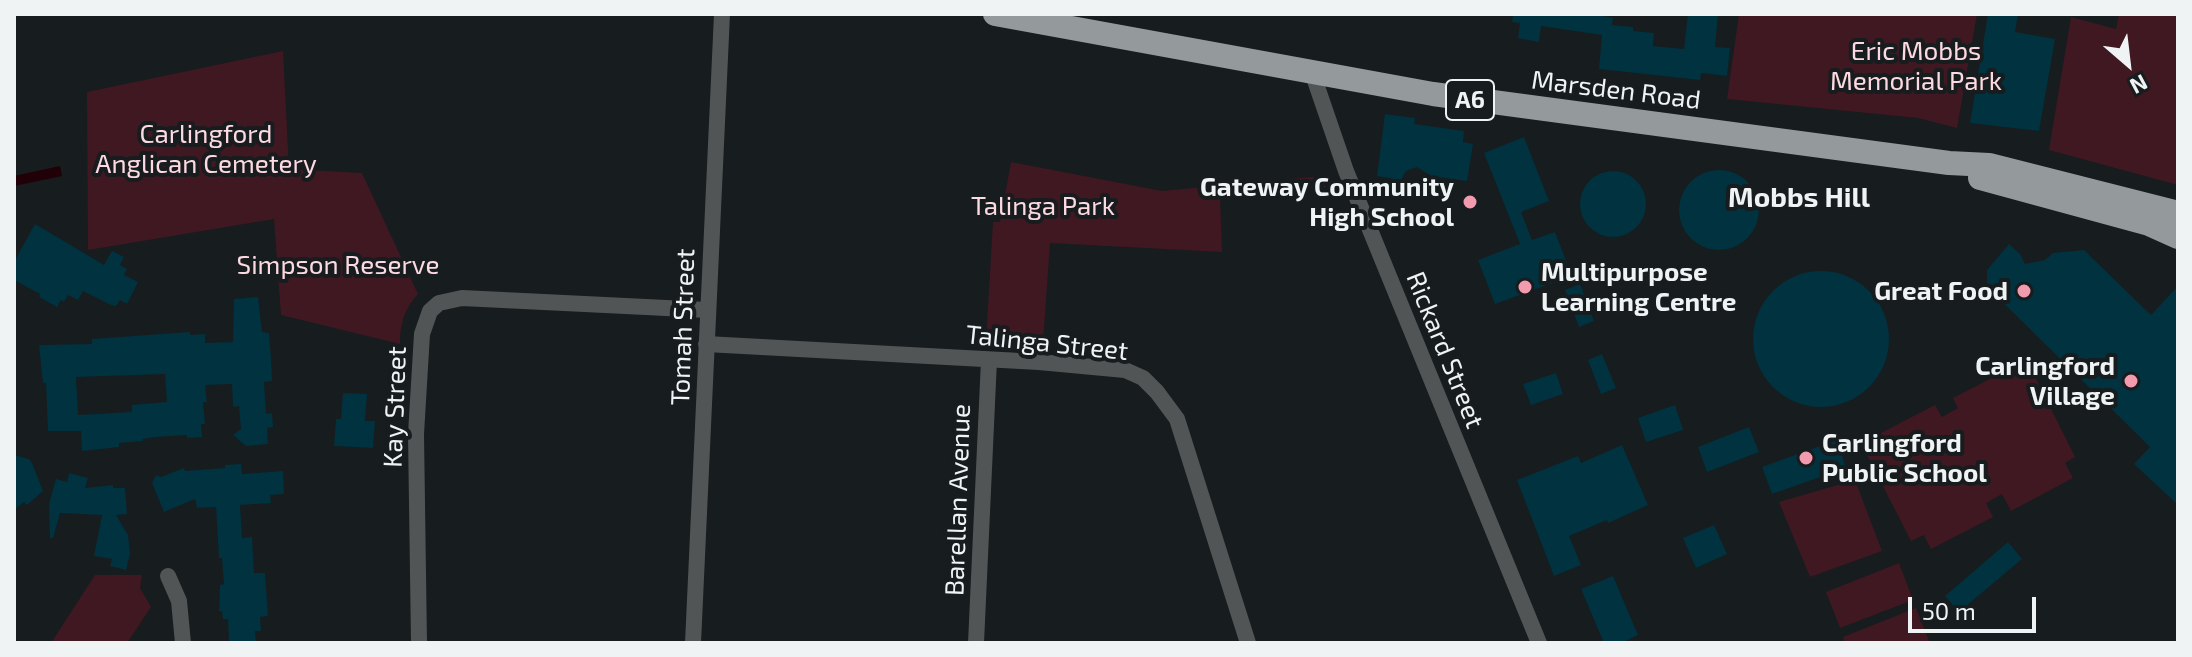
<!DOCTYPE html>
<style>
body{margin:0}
#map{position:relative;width:2192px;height:657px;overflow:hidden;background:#171c1e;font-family:"Exo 2",sans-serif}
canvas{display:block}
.frame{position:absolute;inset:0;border:16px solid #eff3f4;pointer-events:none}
.north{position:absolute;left:2088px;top:24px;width:80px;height:80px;-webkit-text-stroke:6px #171c1e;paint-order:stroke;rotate:152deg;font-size:22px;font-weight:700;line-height:32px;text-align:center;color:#eff3f4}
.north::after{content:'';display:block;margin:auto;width:28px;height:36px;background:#eff3f4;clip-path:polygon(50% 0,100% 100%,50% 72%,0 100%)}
.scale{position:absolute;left:1908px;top:597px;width:128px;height:36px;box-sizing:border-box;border:4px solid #eff3f4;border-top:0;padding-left:10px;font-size:24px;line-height:28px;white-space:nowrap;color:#eff3f4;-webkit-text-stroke:6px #171c1e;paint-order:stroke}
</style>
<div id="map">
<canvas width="2192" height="657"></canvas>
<div class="frame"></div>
<div class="north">N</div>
<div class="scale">50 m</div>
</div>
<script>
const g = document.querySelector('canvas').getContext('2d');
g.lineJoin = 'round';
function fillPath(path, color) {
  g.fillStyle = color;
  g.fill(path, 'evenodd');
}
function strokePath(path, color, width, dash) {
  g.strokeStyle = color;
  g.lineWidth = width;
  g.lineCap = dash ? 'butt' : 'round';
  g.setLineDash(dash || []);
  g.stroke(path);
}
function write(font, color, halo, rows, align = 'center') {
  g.font = font + ' "Exo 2",sans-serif';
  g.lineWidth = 8;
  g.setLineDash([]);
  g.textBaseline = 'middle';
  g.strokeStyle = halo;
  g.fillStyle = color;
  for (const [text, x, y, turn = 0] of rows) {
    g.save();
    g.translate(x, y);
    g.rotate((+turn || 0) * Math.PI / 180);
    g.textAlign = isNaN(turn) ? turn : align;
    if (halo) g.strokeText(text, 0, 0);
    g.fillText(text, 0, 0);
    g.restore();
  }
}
const green = new Path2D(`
 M1739,14H1977L1957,128L1918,118L1727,99Z
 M2119,14H2178V185L2049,150L2071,17L2116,29Z
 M283,51L289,169L362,173L418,294C404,309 400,324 400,344L281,315L274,219L88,250L87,92Z
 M1011,162L1162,191L1323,176L1326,187L1220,198L1222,252L1050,243L1043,343L986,341L993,222H1000Z
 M2015,366L2020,377L2032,371L2075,457L2065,463L2073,478L2011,511L2002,494L1986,503L1993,517L1931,549L1924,535L1911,541L1867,455L1879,449L1873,437L1935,405L1942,417L1958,408L1953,398Z
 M1855,480L1882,551L1810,577L1779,502Z
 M1899,563L1913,600L1840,628L1826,592Z
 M95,575H142L140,588L151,607L127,643H51Z
 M1916,608L1930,643H1845L1843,637Z`);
const water = new Path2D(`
 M60,166L62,176L14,186V176Z`);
const building = new Path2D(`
 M1513,14H1594L1613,18L1612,25L1633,27V31L1654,33L1653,46L1684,49L1688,14H1718L1715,47L1730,48L1727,76L1701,73L1700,80L1599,69L1602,35L1541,26L1539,42L1518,38L1520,23L1512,22Z
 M1988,14H2018L2015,32L2055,39L2039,131L1970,123Z
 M1385,114L1415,118L1414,124L1464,131L1463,142L1473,144L1467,181L1431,176L1417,167L1406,171L1401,180L1377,176Z
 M1524,137L1549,201L1521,212L1532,240L1555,232L1572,276L1495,304L1478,260L1520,244L1484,153Z
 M1679 210a40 40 0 1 1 80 0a40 40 0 1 1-80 0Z
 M1580 204a33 33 0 1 1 66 0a33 33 0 1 1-66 0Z
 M35,224L104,265L112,251L124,257L120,265L127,269L124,275L138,282L127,304L120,300L116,306L111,305L83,291L78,300L68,295L64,302L61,300L57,307L39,297L40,294L14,280V262Z
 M2009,244L2020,254L2025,264L2045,260L2053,253L2084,250L2151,315L2178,286V505L2134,464L2150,447L1987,287V270Z
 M1753 339a68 68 0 1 1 136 0a68 68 0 1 1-136 0Z
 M1580,284L1594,321L1579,327L1565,290Z
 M258,297L262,332L269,333L271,359L272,381L264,382L266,414L272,413L273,427L267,428L268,444L246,446L233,435L241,429L239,406L233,407L232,384L205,385L207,402H203L205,424H201L202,437L187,438V435L156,437L142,439L143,441L119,443V447L82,451L81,431H48L46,383H43L39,345L92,344V339L190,332V335L205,334V343L233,342L234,299ZM165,374L167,402L132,405V412L78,415L76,377Z
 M1602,354L1616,388L1601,394L1588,360Z
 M1556,373L1563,394L1531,405L1523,384Z
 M343,393L367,394L365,421H375L373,448L334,446L336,419H341Z
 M1675,405L1683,430L1646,442L1638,418Z
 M1749,427L1759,452L1707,472L1698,447Z
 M1837,440L1846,468L1772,494L1762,467Z
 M1622,445L1648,505L1608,523L1607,520L1569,536L1581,565L1554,576L1517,480L1578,456L1581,463Z
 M14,455L29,459L32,463L43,491L27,505L24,502L14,510Z
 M241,464L242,474L283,471L284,494L270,495L271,503L240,505L242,538L252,537L254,573H265L268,616L260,617L261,631H255L256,643H229L228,619H223L222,611L219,612L220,585L224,584L222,558H219L216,507L197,508L195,499L164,512L152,483L156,475L161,477L184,468L185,471L225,468V465Z
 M69,473L88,478L85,488L113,485V488H125L127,514L116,515L128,535L130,554L126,570L110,566L112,559L94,556L102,515L60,513L53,538H50L49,504L56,479L67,482Z
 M1714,525L1727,554L1696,568L1683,538Z
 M2008,542L2022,559L1959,612L1945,596Z
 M1613,576L1638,635L1621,643H1604L1581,589Z`);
const minor = new Path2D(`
 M1312,72L1346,171L1539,643
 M706,344L1039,362L1125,370L1143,378L1157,392L1177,419L1248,643
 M168,576L179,601L183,643
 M419,643L416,434L422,334L430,311L439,303L462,298L707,310
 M693,643L722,14
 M976,643L989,360`);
const trunk = new Path2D(`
 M995,14L1433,94L1949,163L1989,165L2178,213
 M1980,178L2149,224L2178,237`);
const markers = [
 [1470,202,8,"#f29aae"],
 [1525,287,8,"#f29aae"],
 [2024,291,8,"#f29aae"],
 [2131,381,8,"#f29aae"],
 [1806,458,8,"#f29aae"]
];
const shields = [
 [1470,100,48]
];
const shieldNames = [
 ["A6",1470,100]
];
const parkNames = [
 ["Eric Mobbs",1916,51],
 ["Memorial Park",1916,81],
 ["Carlingford",206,134],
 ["Anglican Cemetery",206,164],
 ["Talinga Park",1043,206],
 ["Simpson Reserve",338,265]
];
const streetNames = [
 ["Marsden Road",1616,90,7],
 ["Tomah Street",683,327,-88],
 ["Talinga Street",1047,343,6],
 ["Rickard Street",1445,350,68],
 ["Kay Street",395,407,-88],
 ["Barellan Avenue",958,500,-88]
];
const poiNames = [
 ["Gateway Community",1454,187],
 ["High School",1454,217],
 ["Multipurpose",1541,272,"left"],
 ["Learning Centre",1541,302,"left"],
 ["Great Food",2008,291],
 ["Carlingford",2115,366],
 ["Village",2115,396],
 ["Carlingford",1822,443,"left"],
 ["Public School",1822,473,"left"]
];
const neighbourhoodNames = [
 ["Mobbs Hill",1799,198]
];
fillPath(green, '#3f1822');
fillPath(water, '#210008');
fillPath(building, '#01323f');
strokePath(minor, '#525556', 16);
strokePath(trunk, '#949a9c', 24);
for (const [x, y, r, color] of markers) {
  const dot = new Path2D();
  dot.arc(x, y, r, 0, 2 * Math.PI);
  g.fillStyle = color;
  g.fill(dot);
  strokePath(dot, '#171c1e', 3);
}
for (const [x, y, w] of shields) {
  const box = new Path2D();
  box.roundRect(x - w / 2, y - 20, w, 40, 6);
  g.fillStyle = '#171c1e';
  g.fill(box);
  strokePath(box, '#eff3f4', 2);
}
write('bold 24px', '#eff3f4', null, shieldNames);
write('26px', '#fddae1', '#171c1e', parkNames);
write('26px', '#eff3f4', '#171c1e', streetNames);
write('bold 26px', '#eff3f4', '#171c1e', poiNames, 'right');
write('bold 28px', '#eff3f4', '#171c1e', neighbourhoodNames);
</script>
